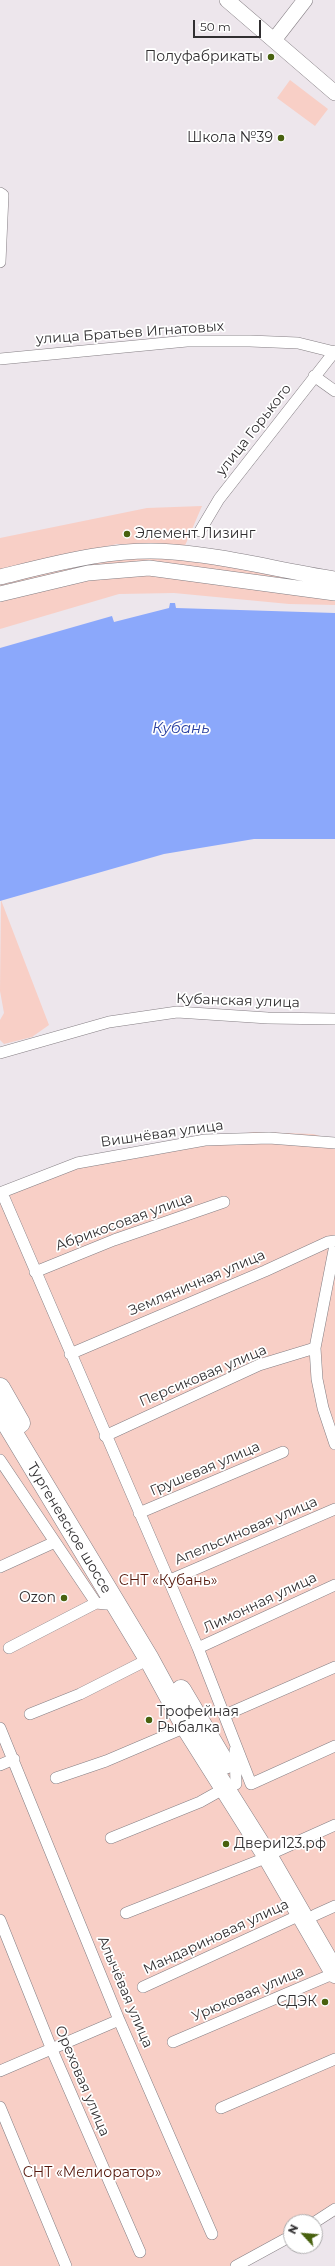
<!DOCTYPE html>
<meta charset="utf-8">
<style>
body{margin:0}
#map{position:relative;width:335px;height:2266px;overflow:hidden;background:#ede6ec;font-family:Montserrat,sans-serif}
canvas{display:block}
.north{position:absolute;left:283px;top:2214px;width:40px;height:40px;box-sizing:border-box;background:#fff;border:1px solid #adacad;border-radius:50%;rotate:296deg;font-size:11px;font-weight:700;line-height:16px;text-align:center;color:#312f31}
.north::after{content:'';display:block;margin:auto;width:14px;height:18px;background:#48610f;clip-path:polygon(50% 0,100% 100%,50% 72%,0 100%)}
.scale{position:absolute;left:193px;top:20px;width:68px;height:18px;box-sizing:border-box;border:2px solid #312f31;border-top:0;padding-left:5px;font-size:12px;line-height:14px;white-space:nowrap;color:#312f31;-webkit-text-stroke:3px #fff;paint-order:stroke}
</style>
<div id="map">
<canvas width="335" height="2266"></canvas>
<div class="north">N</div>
<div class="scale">50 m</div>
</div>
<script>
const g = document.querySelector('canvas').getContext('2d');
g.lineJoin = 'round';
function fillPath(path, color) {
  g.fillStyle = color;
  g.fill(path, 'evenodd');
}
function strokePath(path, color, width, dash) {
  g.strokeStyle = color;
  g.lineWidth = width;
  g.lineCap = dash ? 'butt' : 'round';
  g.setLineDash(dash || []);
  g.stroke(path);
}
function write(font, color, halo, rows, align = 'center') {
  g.font = font + ' Montserrat,sans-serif';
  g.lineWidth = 3.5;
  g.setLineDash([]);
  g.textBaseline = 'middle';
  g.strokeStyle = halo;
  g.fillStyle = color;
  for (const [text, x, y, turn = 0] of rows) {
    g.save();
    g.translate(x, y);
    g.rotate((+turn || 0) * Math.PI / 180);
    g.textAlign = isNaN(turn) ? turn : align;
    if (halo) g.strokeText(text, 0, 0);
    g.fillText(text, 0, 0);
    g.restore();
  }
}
const green = new Path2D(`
 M290,80L328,109L315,126L277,98Z
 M202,506L184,548L117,544L0,570V538L147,508Z
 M132,555C200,561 269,569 335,589L163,564L0,590V582Z
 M150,573L335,598V605L289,604L174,593L119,594L0,629V600L99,577Z
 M1,900L49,1025L32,1037L4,1044L0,1040V1020L4,1013L0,991Z
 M256,1132L313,1134L335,1140V2216L315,2228V2222H291V2241L237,2266H0V1187L73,1161L208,1137Z`);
const water = new Path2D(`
 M170,603H175L176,608L335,613V839H254L164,854L0,901V648L112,616L114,622L169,608Z`);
const street = new Path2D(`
 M0,193L3,195L0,262
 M0,359L187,341H250L298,343L334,352
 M314,376L335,391
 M200,531L219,499L335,351
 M0,1053L109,1022L177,1012L268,1018L335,1019
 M0,1193L77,1163L205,1140L269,1138L335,1143
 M2,1193L198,1648L251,1784L335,1746
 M335,1245L315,1348L317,1379L323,1408L335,1444
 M35,1272L114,1240L224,1202
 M70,1354L265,1271L328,1242L335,1241
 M105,1436L259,1365L315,1348
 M0,1460L96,1603L106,1604L112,1601
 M139,1513L283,1452
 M0,1567L55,1542
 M170,1580L335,1509
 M9,1648L96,1603
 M198,1648L335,1585
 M30,1714L80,1694L149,1659
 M225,1715L335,1667
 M0,1728L119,2020L212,2234
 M235,1750L236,1784
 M0,1765L14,1759
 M56,1778L106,1761L186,1727
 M111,1838L200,1802L225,1788
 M277,1851L335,1825
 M126,1913L268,1857
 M315,1915L335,1906
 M0,1920L52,2050L140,2252
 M143,1987L300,1915
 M173,2042L335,1973
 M0,2071L119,2020
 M0,2107L66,2266
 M221,2108L335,2059
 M315,2222L335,2209
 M236,2266L291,2236`);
const secondary = new Path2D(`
 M227,0L335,93
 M274,40L305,0
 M0,577C57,563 114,547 173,552C228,556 281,571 335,579
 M0,594L88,573L149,568L335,593`);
const highway = new Path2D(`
 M0,1388L20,1423
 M0,1412L149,1659L186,1727L268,1857L335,1973
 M181,1690L225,1764`);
const markers = [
 [271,57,4,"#48610f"],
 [281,138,4,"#48610f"],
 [127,534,4,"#48610f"],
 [64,1598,4,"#48610f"],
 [149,1720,4,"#48610f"],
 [226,1844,4,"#48610f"],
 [325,2002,4,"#48610f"]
];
const poiNames = [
 ["Полуфабрикаты",263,57],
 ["Школа №39",273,138],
 ["Элемент Лизинг",135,534,"left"],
 ["Ozon",56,1598],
 ["Трофейная",157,1712,"left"],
 ["Рыбалка",157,1728,"left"],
 ["Двери123.рф",234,1844,"left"],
 ["СДЭК",317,2002]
];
const streetNames = [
 ["улица Братьев Игнатовых",130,333,-4],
 ["улица Горького",254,430,-52],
 ["Кубанская улица",238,1001,2],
 ["Вишнёвая улица",162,1134,-8],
 ["Абрикосовая улица",124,1222,-20],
 ["Земляничная улица",197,1283,-23],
 ["Персиковая улица",203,1376,-23],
 ["Грушевая улица",205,1469,-23],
 ["Тургеневское шоссе",69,1528,59],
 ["Апельсиновая улица",246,1531,-23],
 ["Лимонная улица",260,1603,-25],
 ["Мандариновая улица",216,1937,-25],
 ["Алычёвая улица",125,1992,67],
 ["Урюковая улица",248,1994,-23],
 ["Ореховая улица",82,2081,67]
];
const parkNames = [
 ["СНТ «Кубань»",168,1581],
 ["СНТ «Мелиоратор»",92,2173]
];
const waterNames = [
 ["Кубань",181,729]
];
fillPath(green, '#f8cfc6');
fillPath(water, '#8ba8fb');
strokePath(street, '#857f84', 12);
strokePath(secondary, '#857f84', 16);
strokePath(highway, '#857f84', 21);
strokePath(street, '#fff', 11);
strokePath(secondary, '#fff', 15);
strokePath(highway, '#fff', 20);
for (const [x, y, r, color] of markers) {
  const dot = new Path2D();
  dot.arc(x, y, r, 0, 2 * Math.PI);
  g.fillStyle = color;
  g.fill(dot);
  strokePath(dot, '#fff', 1.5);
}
write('14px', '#312f31', '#fff', poiNames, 'right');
write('14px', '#312f31', '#fff', streetNames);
write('14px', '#56190d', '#fff', parkNames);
write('italic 15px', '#2b41a0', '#fff', waterNames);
</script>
